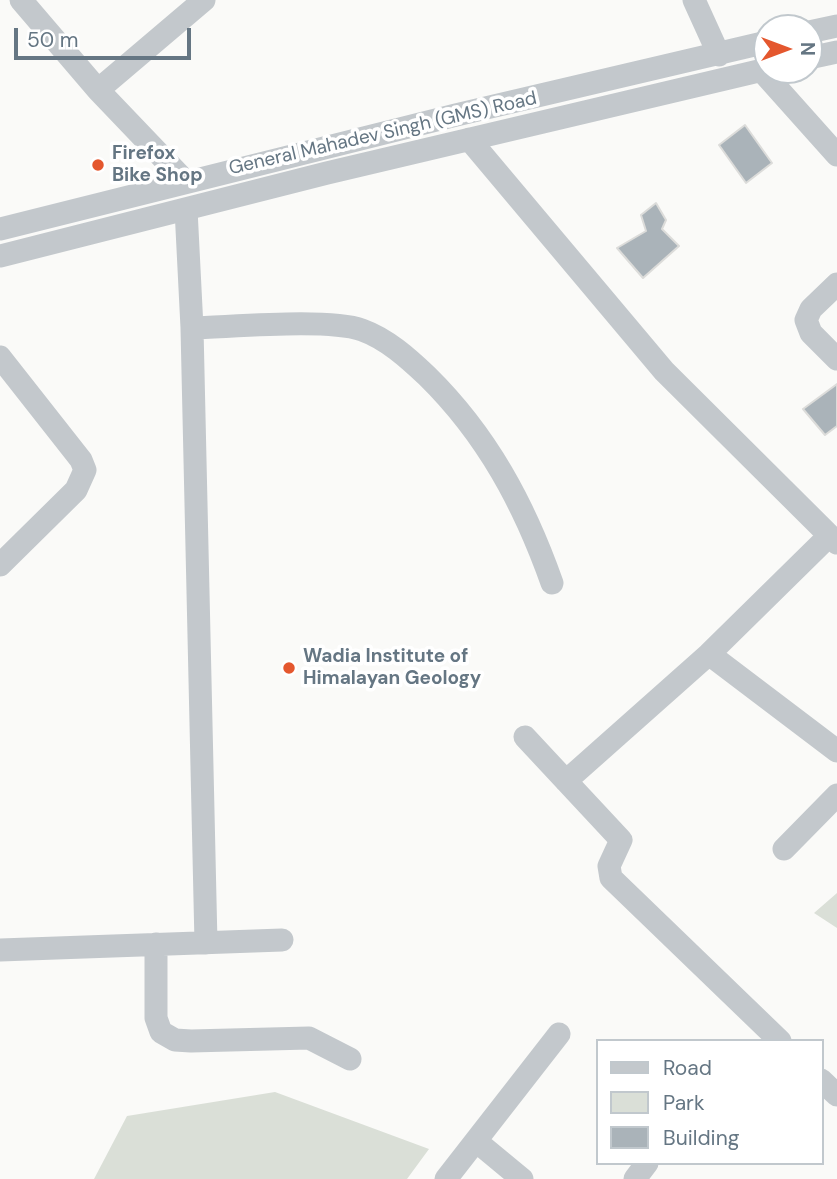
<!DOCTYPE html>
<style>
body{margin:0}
#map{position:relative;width:837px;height:1179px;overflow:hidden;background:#fafaf8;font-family:"DM Sans",sans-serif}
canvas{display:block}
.legend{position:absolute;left:596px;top:1039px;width:228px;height:126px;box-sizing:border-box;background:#fff;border:2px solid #c1c8cd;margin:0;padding:9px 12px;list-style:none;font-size:21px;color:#657683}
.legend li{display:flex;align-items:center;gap:14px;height:35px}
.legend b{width:35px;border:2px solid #c1c8cd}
.north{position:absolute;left:753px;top:14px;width:70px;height:70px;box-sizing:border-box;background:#fff;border:2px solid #c1c8cd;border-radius:50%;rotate:90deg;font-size:19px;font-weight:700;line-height:28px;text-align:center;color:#657683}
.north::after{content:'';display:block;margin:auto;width:24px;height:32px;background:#e4572e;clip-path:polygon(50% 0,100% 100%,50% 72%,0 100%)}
.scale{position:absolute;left:14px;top:28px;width:177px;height:32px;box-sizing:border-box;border:4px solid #657683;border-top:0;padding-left:9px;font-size:21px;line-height:24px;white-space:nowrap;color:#657683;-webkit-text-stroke:5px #fff;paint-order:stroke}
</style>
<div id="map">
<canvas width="837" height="1179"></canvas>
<ul class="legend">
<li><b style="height:9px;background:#c3c8cc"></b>Road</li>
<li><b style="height:19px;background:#dadfd7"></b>Park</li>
<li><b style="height:19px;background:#aab3b9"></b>Building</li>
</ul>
<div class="north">N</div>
<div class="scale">50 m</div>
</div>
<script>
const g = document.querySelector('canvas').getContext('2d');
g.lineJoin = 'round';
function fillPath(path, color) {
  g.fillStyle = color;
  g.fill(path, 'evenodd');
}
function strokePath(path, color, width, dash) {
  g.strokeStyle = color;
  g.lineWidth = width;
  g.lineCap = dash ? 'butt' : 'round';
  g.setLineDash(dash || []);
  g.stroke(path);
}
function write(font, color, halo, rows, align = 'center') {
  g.font = font + ' "DM Sans",sans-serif';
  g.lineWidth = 7;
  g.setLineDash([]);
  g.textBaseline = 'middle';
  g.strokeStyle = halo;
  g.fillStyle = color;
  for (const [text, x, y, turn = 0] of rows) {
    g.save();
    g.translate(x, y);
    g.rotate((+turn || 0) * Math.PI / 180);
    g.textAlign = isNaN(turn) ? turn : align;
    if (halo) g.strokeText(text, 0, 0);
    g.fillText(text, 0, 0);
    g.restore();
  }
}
const green = new Path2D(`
 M837,893V928L814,913Z
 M275,1092L429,1149L407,1179H94L127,1116Z`);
const building = new Path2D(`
 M745,125L772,163L746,183L719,145Z
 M656,203L666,220L662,229L679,246L643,278L617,248L646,231L641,215Z
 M837,384V426L825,435L803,409Z`);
const minor = new Path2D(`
 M21,0L98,90L185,181
 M694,0L719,55
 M809,32L837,26
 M809,58L837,52
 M761,70L837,155
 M98,90L204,0
 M469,139L664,371L837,543
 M186,209L192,328L206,943
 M0,229L456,115L767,42
 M0,256L327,173L767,69
 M837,284L811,309L806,320L811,333L837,359
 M192,328C232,327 328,318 362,330C387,339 408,358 427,376C487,435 524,504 552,583
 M0,357L81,460L85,470L76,490L0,565
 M709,654L837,751
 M525,737L621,840L609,866L611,878L780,1041
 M566,781L709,654L829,536
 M784,849L837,795
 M156,944V1018L161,1032L175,1040L191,1041L309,1038L350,1059
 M0,950L282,940
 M821,1080L837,1095
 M476,1141L522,1179
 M446,1179L559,1034
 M635,1179L647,1163`);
const markers = [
 [98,165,7,"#e4572e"],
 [289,668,7,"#e4572e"]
];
const streetNames = [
 ["General Mahadev Singh (GMS) Road",383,134,-13]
];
const poiNames = [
 ["Firefox",112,154],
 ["Bike Shop",112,176],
 ["Wadia Institute of",303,657],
 ["Himalayan Geology",303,679]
];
fillPath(green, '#dadfd7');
fillPath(building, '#aab3b9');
strokePath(building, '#dcdcda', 2);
strokePath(minor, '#c3c8cc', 23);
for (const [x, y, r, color] of markers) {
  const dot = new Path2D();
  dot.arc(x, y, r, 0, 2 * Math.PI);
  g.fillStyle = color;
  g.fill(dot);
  strokePath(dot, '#fff', 2.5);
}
write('19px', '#657683', '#fff', streetNames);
write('bold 19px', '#657683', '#fff', poiNames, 'left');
</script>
